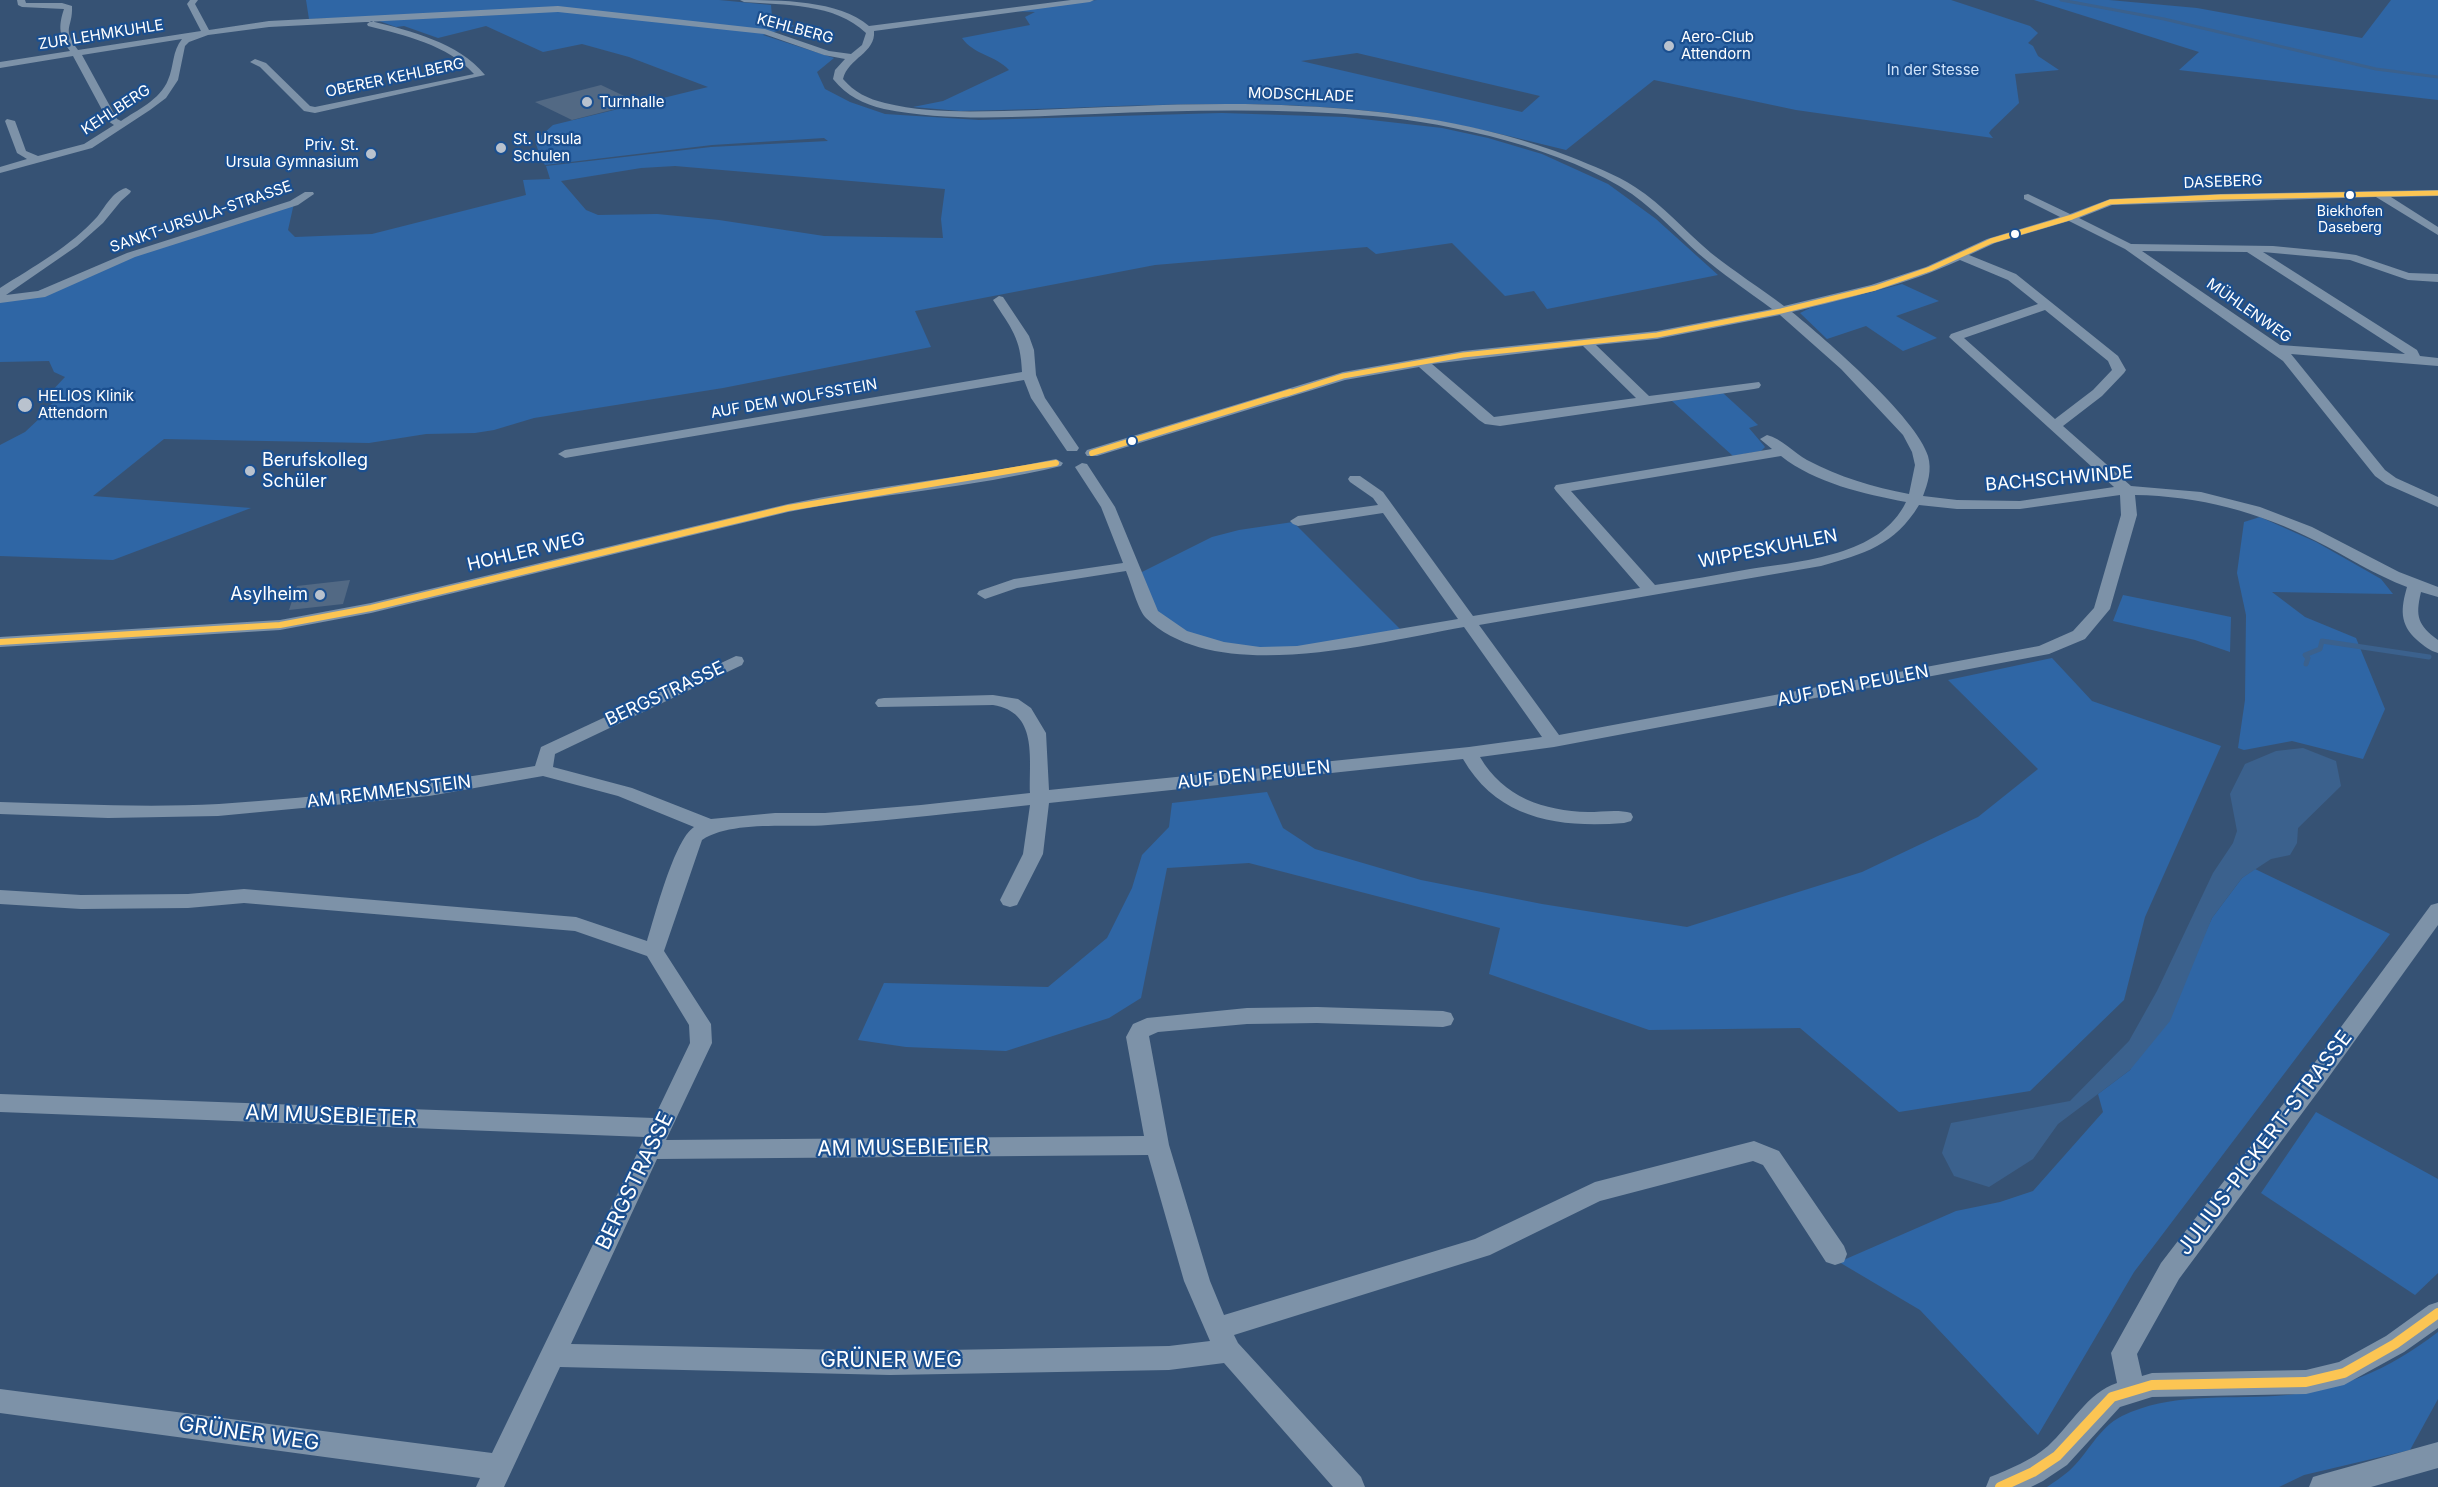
<!DOCTYPE html>
<meta charset="utf-8">
<style>
body{margin:0}
canvas{display:block;background:#365274}
</style>
<canvas width="2438" height="1487"></canvas>
<script>
const g = document.querySelector('canvas').getContext('2d');
g.lineJoin = 'round';
function fillPath(path, color) {
  g.fillStyle = color;
  g.fill(path, 'evenodd');
}
function strokePath(path, color, width, dash) {
  g.strokeStyle = color;
  g.lineWidth = width;
  g.lineCap = dash ? 'butt' : 'round';
  g.setLineDash(dash || []);
  g.stroke(path);
}
function write(font, color, halo, rows, align = 'center') {
  g.font = font + ' Inter,sans-serif';
  g.lineWidth = 4.5;
  g.setLineDash([]);
  g.textBaseline = 'middle';
  g.strokeStyle = halo;
  g.fillStyle = color;
  for (const [text, x, y, turn = 0] of rows) {
    g.save();
    g.translate(x, y);
    g.rotate((+turn || 0) * Math.PI / 180);
    g.textAlign = isNaN(turn) ? turn : align;
    if (halo) g.strokeText(text, 0, 0);
    g.fillText(text, 0, 0);
    g.restore();
  }
}
const green = new Path2D(`
 M306,0H719L771,5L772,17L795,26L763,35L834,58L817,72L825,89L850,102L885,114L979,120L1222,113L1345,117L1442,128L1488,138L1542,154L1608,184L1656,219L1718,275L1547,309L1534,291L1505,296L1452,243L1376,254L1367,247L1155,265L915,311L931,347L723,388L534,418L494,430L475,433L426,434L369,443L164,439L93,496L251,508L113,560L0,556V445L25,432L40,418L46,408L64,395L50,393L65,377L54,372L49,361L0,362V299L23,297L131,255L294,203L288,230L295,237L372,234L526,195L523,180L550,179L546,166L711,147L828,141L824,138L712,145L545,165L541,159L535,141L553,125L708,87L629,57L582,44L543,52L486,26L438,38L404,26L396,27L368,17L309,19ZM675,166L945,189L941,219L943,238L824,236L719,220L657,214L598,215L586,210L561,181L641,168Z
 M1097,0H1951L2030,26L2038,33L2028,43L2033,46L2038,56L2059,70L2015,74L2019,103L1991,130L1989,133L1993,138L1796,110L1654,80L1566,150C1498,133 1430,116 1360,110C1227,97 1093,109 960,111L913,107L943,101L1009,70C995,55 974,55 962,38L1030,25L1025,17L1035,12L1013,11ZM1357,53L1540,96L1522,112L1301,61Z
 M2034,0H2109L2197,8L2362,38L2391,0H2438V100L2179,70L2199,52Z
 M1902,284L1939,301L1896,316L1937,338L1903,351L1866,326L1827,339L1800,313L1810,308Z
 M1723,393L1758,425L1749,428L1765,447L1761,451L1733,456L1672,401Z
 M2260,517L2316,542L2381,579L2393,594L2272,592L2305,617L2356,638L2385,709L2363,759L2292,741L2244,750L2238,748L2245,700L2246,615L2237,573L2244,522Z
 M1293,522L1404,633L1260,652L1181,635L1151,614L1136,575L1212,537L1239,530Z
 M2123,595L2231,617L2230,652L2195,640L2113,621Z
 M2052,658L2092,701L2221,746L2145,917L2124,1000L2030,1091L1899,1112L1800,1028L1649,1030L1489,974L1500,928L1249,863L1167,868L1141,998L1109,1018L1006,1051L906,1047L858,1040L884,983L1048,987L1107,938L1132,888L1142,855L1169,827L1172,803L1267,792L1283,828L1315,849L1421,880L1542,904L1687,927L1862,872L1978,817L2038,769L1948,680Z
 M2255,869L2390,934L2134,1272L2038,1435L1920,1310L1839,1262L1956,1211L2000,1202L2033,1191L2103,1112L2098,1094L2130,1070L2190,966L2212,918L2242,878Z
 M2316,1112L2438,1179V1273L2415,1295L2261,1193Z
 M2438,1332V1399L2410,1450L2304,1475L2279,1487H2047C2054,1482 2062,1477 2069,1471C2088,1454 2098,1428 2122,1416C2169,1393 2225,1399 2275,1396C2339,1392 2388,1370 2438,1332Z`);
const water = new Path2D(`
 M2303,748L2336,761L2341,786L2298,828L2297,843L2290,855L2271,859L2242,878L2212,918L2170,1021L2130,1070L2058,1124L2033,1159L1989,1187L1954,1176L1942,1153L1951,1123L2070,1101L2129,1041L2157,991L2213,873L2233,843L2237,831L2230,794L2245,764L2276,751Z`);
const streamFar1 = new Path2D(`
 M2061,0L2164,19L2376,69L2438,77`);
const stream = new Path2D(`
 M2306,664L2308,658L2305,655L2320,649L2322,641L2429,657`);
const building = new Path2D(`
 M601,85L639,103L572,120L535,102Z
 M350,580L343,604L289,610L297,586Z`);
const street = new Path2D(`
 M17,0H25L26,3H62L72,6C73,29 61,27 78,50L201,31L187,4L190,0H198L195,4L209,30L269,21L558,6L765,29L829,51L851,54L862,45L866,33C835,3 784,5 744,2L740,0C778,0 840,0 869,26L1071,0H1094L1090,2L874,31C876,53 848,58 843,79C854,92 868,99 885,103C934,115 987,111 1037,110C1124,107 1212,101 1299,106C1392,110 1483,123 1571,157C1593,166 1615,174 1635,187C1663,205 1685,231 1711,253C1735,272 1760,288 1784,306L1871,285L1926,267L1987,239L2060,217L2024,199V195L2028,194L2070,214L2110,199L2221,194L2438,190V196L2391,197L2438,227V235L2376,197L2112,205L2079,218L2131,244L2273,246L2335,252L2356,255L2409,273L2438,274V282L2408,280L2350,260L2263,252L2417,350L2420,356L2438,358V366L2291,354L2385,470L2396,478L2438,497V507L2386,484L2375,476L2283,361L2125,249L2069,221L1995,243L1969,255L2016,274L2118,356L2126,370L2124,373L2102,396L2063,426L2131,486L2201,492L2260,507L2312,527L2399,572L2438,587V597L2421,592C2415,617 2418,625 2438,640V653C2430,651 2424,646 2417,640C2399,624 2401,608 2407,587C2375,575 2346,556 2316,541C2259,512 2199,496 2135,495L2137,515L2110,609L2085,639L2049,654L1554,747L1480,757C1503,797 1544,811 1588,812C1602,812 1618,809 1631,813L1633,817L1631,821L1624,823C1560,828 1498,820 1463,759L1049,803L1043,854L1017,905L1010,907L1003,905L1000,900L1023,854L1030,805C963,812 896,820 828,825C792,828 732,820 702,840L664,951L711,1024L712,1043L666,1140L1144,1136L1126,1037L1133,1024L1147,1018L1247,1008L1317,1007L1443,1011L1451,1013L1454,1019L1451,1025L1443,1027L1317,1023L1247,1024L1158,1032L1149,1036L1169,1145L1210,1281L1224,1315L1475,1239L1595,1182L1754,1141L1779,1151L1844,1246L1847,1254L1844,1262L1835,1265L1826,1262L1763,1165L1753,1161L1600,1201L1490,1255L1234,1335L1238,1343L1361,1477L1365,1487H1333L1224,1363L1169,1370L890,1375L560,1367L504,1487H476L480,1478L0,1413V1389L492,1453L645,1137L0,1112V1094L654,1118L690,1043L689,1025L647,956L575,931L244,903L188,908L81,909L0,904V890L81,895L188,894L244,889L576,917L647,941C655,916 674,840 694,827L618,796L543,776L429,796L218,816L108,818L0,814V802C73,804 146,808 219,804C325,797 430,784 535,766L541,747L736,656L742,657L744,661L742,665L555,754L553,767L632,788L711,819L775,813H825L921,805L1030,793C1029,757 1038,712 993,705L878,707L875,703L878,699L884,698L993,695L1018,699L1031,708L1046,733L1049,790L1469,747L1542,737L1464,627C1377,642 1217,687 1146,618C1138,610 1131,583 1126,571L1017,588L985,599L977,594L979,591L1014,579L1123,563L1101,507L1075,467L1082,463L1087,464L1115,507L1158,611L1187,631L1224,642L1260,647L1297,646L1458,619L1383,513L1298,526L1293,524L1290,521L1298,516L1378,505L1373,498L1350,482L1348,479L1350,476H1360L1383,492L1473,616L1640,588L1556,491L1554,488L1556,485L1772,449L1760,439L1767,435C1781,438 1794,453 1807,460C1839,477 1873,487 1909,494L1915,465L1912,452L1903,435L1841,369L1780,315L1657,339L1596,345L1649,396L1759,382L1761,385L1759,388L1754,389L1500,426L1485,424L1479,420L1419,367L1345,380L1097,456H1087L1085,453L1087,450L1343,372L1463,351L1657,331L1772,309C1748,291 1722,274 1699,254C1677,234 1657,212 1632,194C1565,149 1452,123 1373,116C1280,108 1188,110 1095,114C1026,116 953,123 884,109C863,104 847,96 833,79L835,70L845,59L824,55L764,34L558,12L269,27L208,35L189,42L185,46L178,80L166,98L150,110L92,148L0,173V167L27,159L17,153L5,121L7,119L15,121L26,151L38,156L84,144L114,125L108,121L73,56L0,68V62L70,51C59,36 58,27 64,9L22,7L18,5ZM182,39C172,51 174,67 168,80C160,100 137,110 121,121L117,119L82,55ZM2142,251L2247,252L2405,354L2280,345ZM1960,260L2008,280L2038,304L1951,334L1949,337L2114,487L2020,501L1957,500L1923,496C1928,483 1932,470 1928,456C1917,418 1824,338 1792,312C1849,298 1906,285 1960,260ZM2045,310L2108,361L2112,370L2093,390L2055,419L1964,338ZM1583,346L1636,398L1494,417L1432,364ZM1781,456C1815,483 1864,494 1906,502C1880,556 1802,561 1750,569C1718,575 1687,580 1655,585L1571,491ZM2120,495L2121,515L2094,608L2073,631L2039,646L1559,735L1479,625L1821,566C1864,554 1895,545 1919,505L1957,509H2020ZM1148,1155L1184,1281L1210,1341L1169,1346L890,1351L571,1344L657,1159Z
 M371,21C410,31 458,42 485,75L315,113L304,111L260,67L250,62L255,59L266,63L310,106L315,107L474,74C448,45 404,35 368,26L367,24Z
 M126,188L131,191L130,193L121,201L103,223L77,246L6,295L38,291L127,253L290,201L305,192H313L314,194L298,205L135,257L45,297L0,303V288C33,267 71,246 97,217C106,206 112,192 126,188Z
 M999,296L1003,297L1029,336L1034,350L1036,375L1045,398L1079,448L1077,451H1067L1031,398L1024,380L565,458L558,454L565,450L1022,372C1021,338 1011,328 993,300Z
 M1056,459L1063,463L1061,466C971,488 878,494 788,512L371,613L280,630L0,647V637L280,620L371,603L788,504C877,485 967,478 1056,459Z
 M2438,903V925L2323,1085L2179,1279L2137,1354L2142,1376L2152,1373L2306,1370L2339,1362L2386,1336L2429,1305L2438,1302V1328L2404,1352L2344,1385L2306,1394L2152,1397L2120,1407L2067,1465L2043,1481L2031,1487H1986L1990,1477C2010,1469 2032,1460 2048,1446C2070,1426 2088,1392 2117,1383L2111,1353L2161,1263L2307,1073L2431,905Z
 M2438,1442V1468L2371,1487H2309L2313,1477L2323,1474Z`);
const bus1Far2 = new Path2D(`
 M1286,394L1343,376L1463,355L1657,335L1781,311L1875,288L1930,269L1991,241L2072,217L2110,202L2221,197L2438,193`);
const bus1Far1 = new Path2D(`
 M1092,453L1290,392
 M0,642L280,625L371,608L788,508L1056,463`);
const bus1 = new Path2D(`
 M2000,1487L2033,1472L2057,1456L2112,1397L2152,1385L2306,1382L2344,1373L2395,1344L2438,1313`);
const markers = [
 [1669,46,6,"#b9c2ce"],
 [587,102,6,"#b9c2ce"],
 [501,148,6,"#b9c2ce"],
 [371,154,6,"#b9c2ce"],
 [2350,195,5,"#fff"],
 [2015,234,5,"#fff"],
 [25,405,8,"#b9c2ce"],
 [1132,441,5,"#fff"],
 [250,471,6,"#b9c2ce"],
 [320,595,6,"#b9c2ce"]
];
const farBusnames = [
 ["Biekhofen",2350,212],
 ["Daseberg",2350,228]
];
const farStreetnames = [
 ["KEHLBERG",795,29,15],
 ["ZUR LEHMKUHLE",101,35,-9],
 ["OBERER KEHLBERG",395,78,-12],
 ["MODSCHLADE",1301,95,2],
 ["KEHLBERG",116,110,-33],
 ["DASEBERG",2223,182,-2],
 ["SANKT-URSULA-STRASSE",201,217,-19],
 ["MÜHLENWEG",2249,311,35],
 ["AUF DEM WOLFSSTEIN",794,399,-10]
];
const farPoinames = [
 ["Aero-Club",1681,37],
 ["Attendorn",1681,54],
 ["Turnhalle",599,102],
 ["St. Ursula",513,139],
 ["Schulen",513,156],
 ["Priv. St.",359,145,"right"],
 ["Ursula Gymnasium",359,162,"right"],
 ["HELIOS Klinik",38,396],
 ["Attendorn",38,413]
];
const farParknames = [
 ["In der Stesse",1933,70]
];
const poiNames = [
 ["Berufskolleg",262,461],
 ["Schüler",262,482],
 ["Asylheim",308,595,"right"]
];
const streetNames = [
 ["BACHSCHWINDE",2059,479,-5],
 ["WIPPESKUHLEN",1768,549,-11],
 ["HOHLER WEG",526,552,-13],
 ["AUF DEN PEULEN",1853,686,-11],
 ["BERGSTRASSE",665,694,-25],
 ["AUF DEN PEULEN",1254,775,-6],
 ["AM REMMENSTEIN",389,792,-7]
];
const nearStreetnames = [
 ["AM MUSEBIETER",331,1116,2],
 ["JULIUS-PICKERT-STRASSE",2265,1143,-53],
 ["AM MUSEBIETER",903,1148,-1],
 ["BERGSTRASSE",635,1181,-64],
 ["GRÜNER WEG",891,1361],
 ["GRÜNER WEG",249,1434,8]
];
fillPath(green, '#2f66a5');
fillPath(water, '#3b618d');
strokePath(streamFar1, '#3b618d', 3);
strokePath(stream, '#3b618d', 5);
fillPath(building, '#526984');
fillPath(street, '#7d92a8');
strokePath(bus1Far2, '#fcc553', 5);
strokePath(bus1Far1, '#fcc553', 6);
strokePath(bus1, '#fcc553', 10);
for (const [x, y, r, color] of markers) {
  const dot = new Path2D();
  dot.arc(x, y, r, 0, 2 * Math.PI);
  g.fillStyle = color;
  g.fill(dot);
  strokePath(dot, '#1b4f8f', 2);
}
write('14px', '#fff', '#1b4f8f', farBusnames);
write('15px', '#fff', '#1b4f8f', farStreetnames);
write('15px', '#fff', '#1b4f8f', farPoinames, 'left');
write('15px', '#cfe3fa', '#1b4f8f', farParknames);
write('18px', '#fff', '#1b4f8f', poiNames, 'left');
write('18px', '#fff', '#1b4f8f', streetNames);
write('21px', '#fff', '#1b4f8f', nearStreetnames);
</script>
